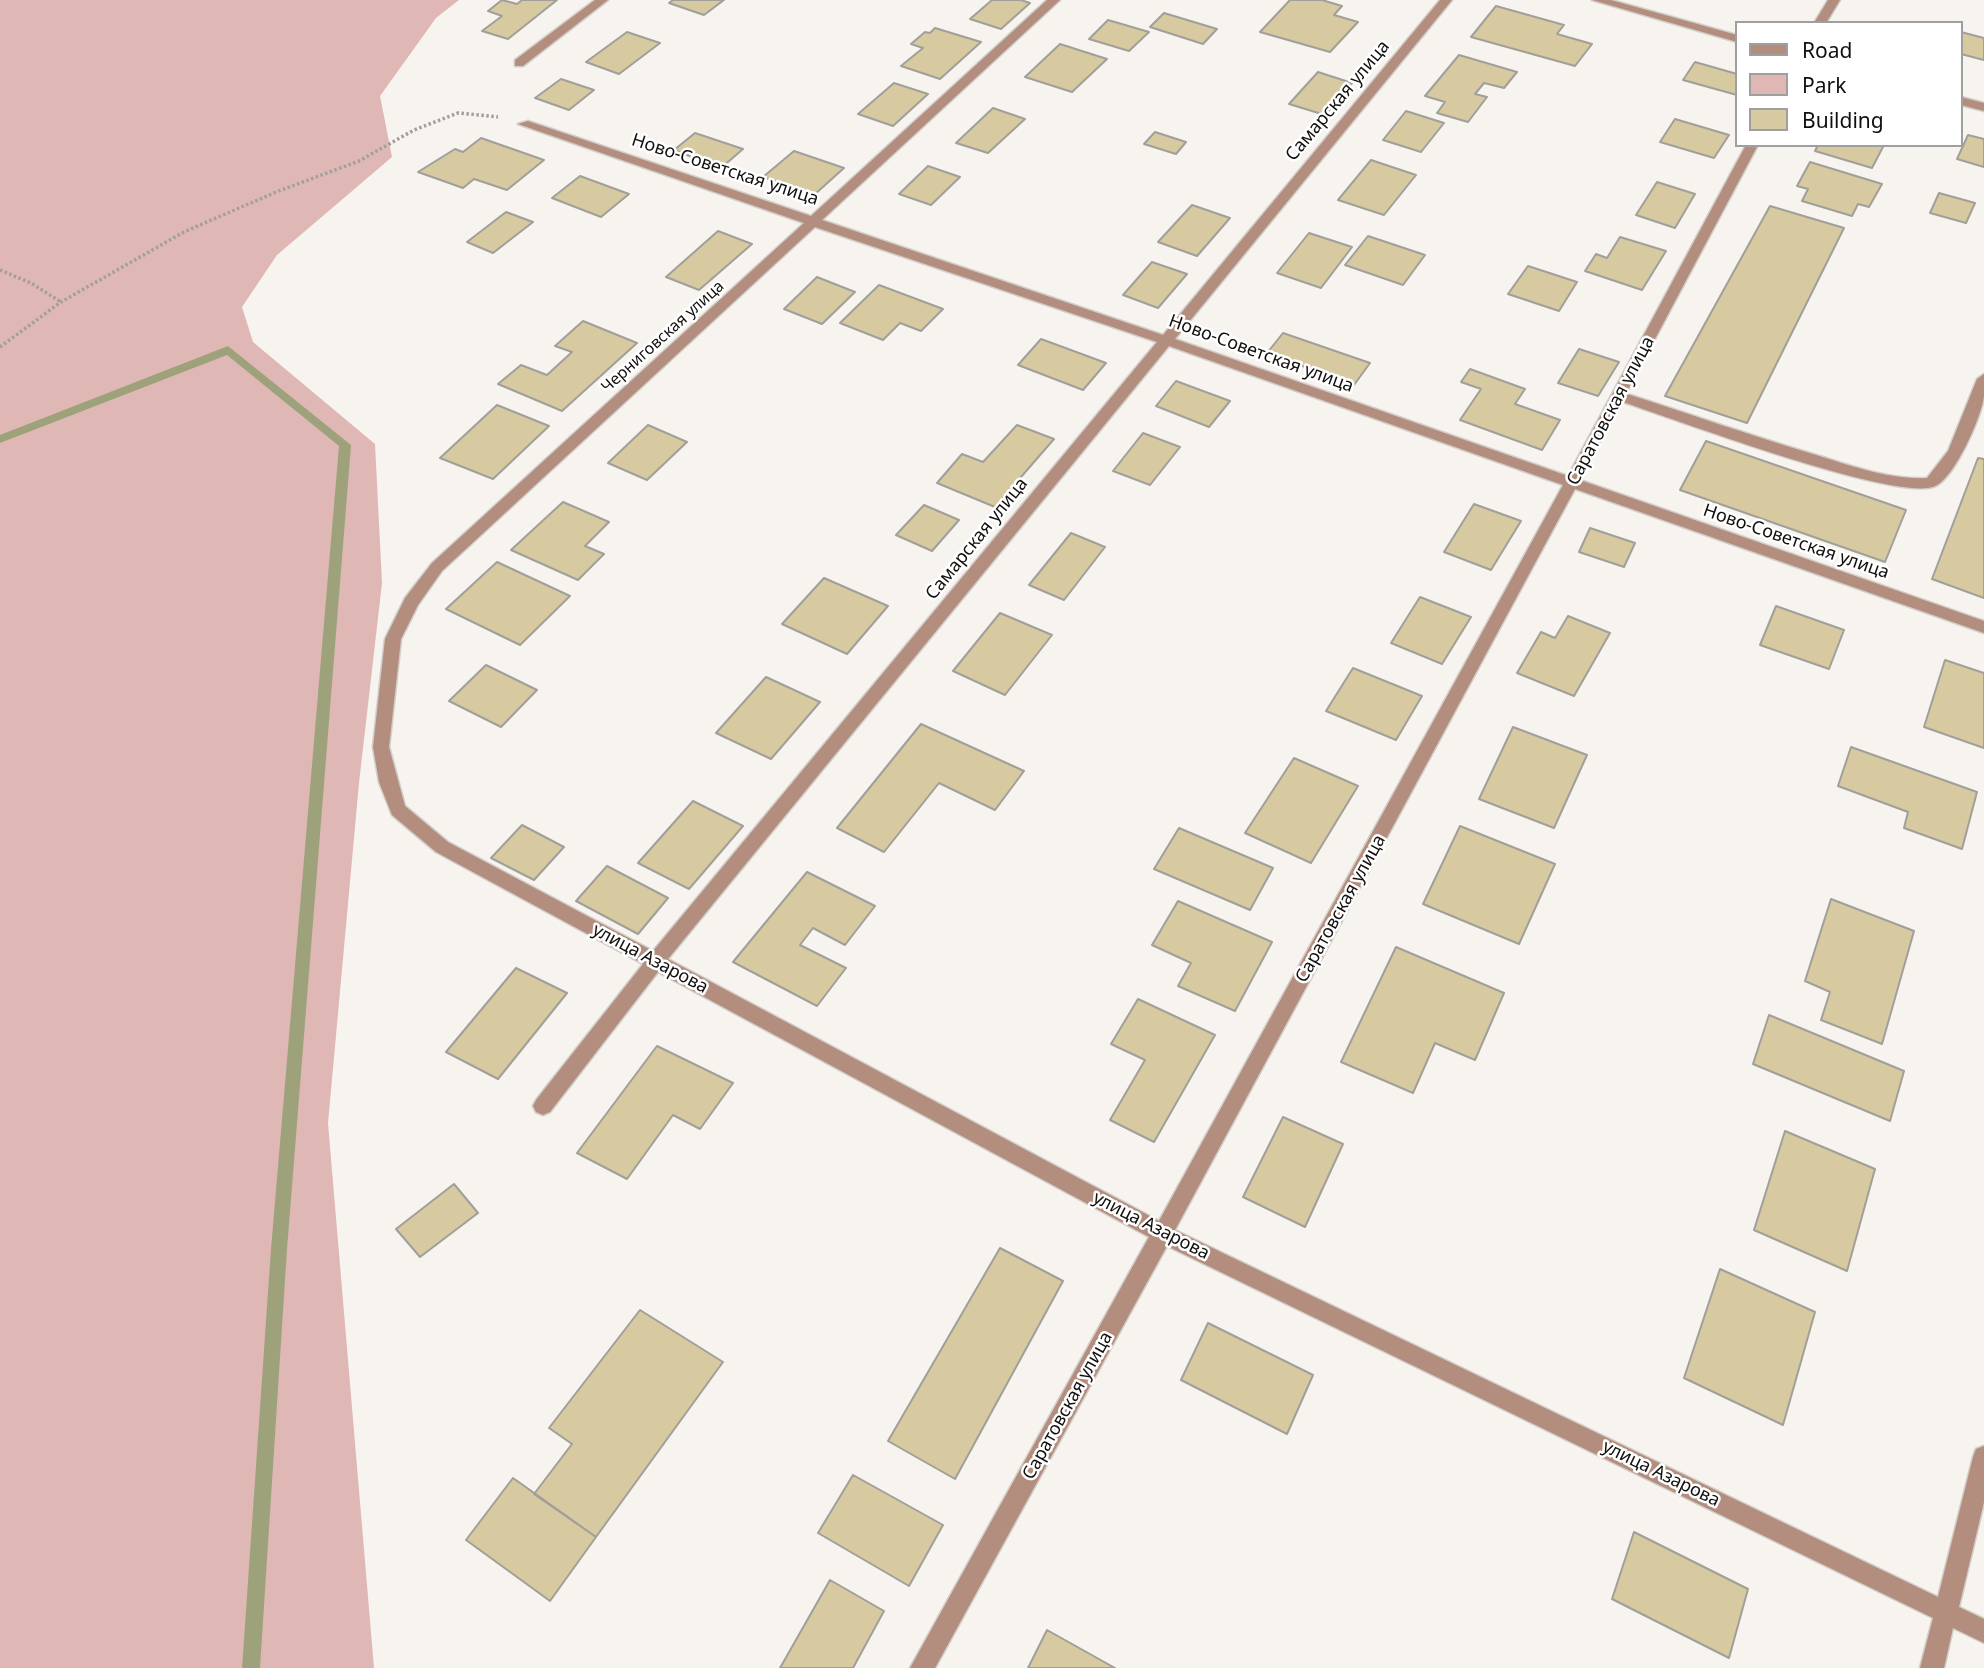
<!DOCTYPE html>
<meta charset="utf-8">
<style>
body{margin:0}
#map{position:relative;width:1984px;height:1668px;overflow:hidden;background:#f7f3ef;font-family:"Noto Sans",sans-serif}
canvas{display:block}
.legend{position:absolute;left:1735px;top:21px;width:228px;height:126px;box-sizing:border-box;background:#fff;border:2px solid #a09f9f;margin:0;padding:9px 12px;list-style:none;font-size:21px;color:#11100f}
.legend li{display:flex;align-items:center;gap:14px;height:35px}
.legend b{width:35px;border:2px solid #a09f9f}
</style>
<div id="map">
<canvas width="1984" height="1668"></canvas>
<ul class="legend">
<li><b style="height:9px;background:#b38d7d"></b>Road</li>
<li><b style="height:19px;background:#dfb8b6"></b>Park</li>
<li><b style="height:19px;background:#d7c9a0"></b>Building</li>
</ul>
</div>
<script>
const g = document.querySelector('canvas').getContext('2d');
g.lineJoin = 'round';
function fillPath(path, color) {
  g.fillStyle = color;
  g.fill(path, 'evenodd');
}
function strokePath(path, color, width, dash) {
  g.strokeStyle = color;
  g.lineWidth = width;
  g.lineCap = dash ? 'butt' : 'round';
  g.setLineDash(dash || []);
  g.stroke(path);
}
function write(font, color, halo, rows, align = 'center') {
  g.font = font + ' "Noto Sans",sans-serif';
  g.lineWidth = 5;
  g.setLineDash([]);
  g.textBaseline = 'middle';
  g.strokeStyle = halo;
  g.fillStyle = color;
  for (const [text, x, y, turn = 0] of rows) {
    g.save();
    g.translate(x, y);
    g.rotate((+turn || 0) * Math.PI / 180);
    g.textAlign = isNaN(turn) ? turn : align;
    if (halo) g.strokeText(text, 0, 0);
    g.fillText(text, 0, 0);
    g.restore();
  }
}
const green = new Path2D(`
 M0,0H459L436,18L380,96L392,157L277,255L242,307L253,342L375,444L382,583L359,783L328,1123L374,1668H0Z`);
const stream = new Path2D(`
 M228,346L351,445L287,1249L260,1668H242L271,1249L339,446L227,355L0,443V435Z`);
const building = new Path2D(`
 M502,0L517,4L522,0H557L508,39L482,31L502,16L488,11Z
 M673,0H724L704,15L669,3Z
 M992,0H1021L1030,3L1001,29L970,19Z
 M1290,0H1322L1342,6L1334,15L1358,22L1330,52L1260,32Z
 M1496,6L1564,25L1557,34L1592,44L1575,66L1471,37Z
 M1164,13L1217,29L1203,44L1150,27Z
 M1108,20L1149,32L1129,51L1089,39Z
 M935,28L981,42L940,79L901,66L923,48L911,44L925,32L930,33Z
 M627,32L660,43L619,74L586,62Z
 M1961,32L1984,38V60L1961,54Z
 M1060,44L1107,59L1072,92L1025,77Z
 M1459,55L1517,72L1504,88L1484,83L1475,94L1487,97L1468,122L1437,113L1445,102L1425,96Z
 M1695,62L1737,74V95L1683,80Z
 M1318,72L1352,83L1325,115L1289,104Z
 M561,79L594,90L569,110L535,98Z
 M894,83L928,94L893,126L858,114Z
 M993,108L1025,119L988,153L956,143Z
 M1406,111L1444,123L1421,152L1383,140Z
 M1675,119L1729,135L1714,158L1660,142Z
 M1155,132L1186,142L1176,154L1144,144Z
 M695,133L743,149L721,168L674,150Z
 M1968,135L1984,139V167L1957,159Z
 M481,138L544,160L507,190L474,179L463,188L418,172L455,149L463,152Z
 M1818,145H1884L1872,168L1815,151Z
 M794,151L844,168L814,195L763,177Z
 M1371,160L1416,175L1384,215L1338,200Z
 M1810,162L1882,184L1869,207L1858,204L1852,216L1802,201L1808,189L1797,186Z
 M928,166L960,177L931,205L899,194Z
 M580,176L629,194L601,217L552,198Z
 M1657,182L1695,194L1675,228L1636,215Z
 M1939,193L1975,203L1966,223L1930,213Z
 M1192,205L1230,218L1197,256L1158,242Z
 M1770,206L1844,228L1747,423L1665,396Z
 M506,212L533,222L493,253L467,242Z
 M718,231L752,244L699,290L666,277Z
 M1309,233L1352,247L1321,288L1277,273Z
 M1368,236L1425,255L1403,285L1345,265Z
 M1620,237L1666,251L1642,290L1585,271L1596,254L1607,258Z
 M1152,262L1187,274L1158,308L1123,295Z
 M1528,266L1577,282L1559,311L1508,294Z
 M817,277L855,292L822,324L784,309Z
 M879,285L943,309L921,331L900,323L883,340L840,323Z
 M583,321L637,343L562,411L498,384L521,365L547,375L572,352L555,346Z
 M1283,333L1370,363L1354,385L1267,353Z
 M1041,339L1106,363L1083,390L1018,365Z
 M1579,349L1619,362L1598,396L1558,383Z
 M1470,369L1525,389L1515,404L1560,420L1542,450L1460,420L1481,389L1461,382Z
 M1176,381L1230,401L1209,427L1156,406Z
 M497,405L549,426L493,479L440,458Z
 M648,425L687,442L647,480L608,463Z
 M1017,425L1054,439L995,507L937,483L962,454L983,462Z
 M1143,433L1180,447L1150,485L1113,471Z
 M1706,441L1906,510L1885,562L1680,490Z
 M1978,458L1984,459V598L1932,579Z
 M563,502L609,522L585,546L604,554L578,580L511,550Z
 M1474,504L1521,521L1491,570L1444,552Z
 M924,505L959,520L932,551L896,535Z
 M1590,528L1635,543L1624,567L1579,552Z
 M1071,533L1105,547L1064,600L1029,585Z
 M497,562L570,596L520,645L446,609Z
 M824,578L888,606L847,654L782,624Z
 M1420,597L1471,617L1442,664L1391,643Z
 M1776,606L1844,630L1829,669L1760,645Z
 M1000,613L1052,635L1005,695L953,671Z
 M1568,616L1610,633L1574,696L1517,673L1541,632L1555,638Z
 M1945,660L1984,673V748L1924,727Z
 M486,665L537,690L501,727L449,701Z
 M1353,668L1422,696L1396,740L1326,711Z
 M766,677L820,702L771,759L716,733Z
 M921,724L1024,771L995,810L939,783L884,852L837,828Z
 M1513,727L1587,755L1554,828L1479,799Z
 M1851,747L1977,792L1962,849L1904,828L1908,812L1838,786Z
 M1294,758L1358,786L1311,863L1245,833Z
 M693,801L743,826L689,889L638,863Z
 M522,825L564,847L534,880L491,858Z
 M1460,826L1555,864L1519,944L1423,904Z
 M1179,828L1273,868L1250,910L1154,869Z
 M607,866L668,898L638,934L576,901Z
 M807,872L875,906L845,945L813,928L800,945L846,968L817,1006L733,962Z
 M1831,899L1914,931L1882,1044L1821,1020L1830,992L1805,981Z
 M1178,901L1272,942L1235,1011L1178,986L1191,963L1152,945Z
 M1396,947L1504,993L1475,1060L1435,1043L1413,1093L1341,1062Z
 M516,968L567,993L498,1079L446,1052Z
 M1138,999L1215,1035L1154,1142L1110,1120L1145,1060L1111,1044Z
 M1769,1015L1904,1071L1890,1121L1753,1064Z
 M657,1046L733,1083L700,1129L673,1115L627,1179L577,1153Z
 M1283,1117L1343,1144L1305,1227L1243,1197Z
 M1785,1131L1875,1169L1847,1271L1754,1230Z
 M454,1184L478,1213L420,1257L396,1229Z
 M1000,1248L1063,1281L955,1479L888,1441Z
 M1720,1269L1815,1312L1783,1425L1684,1378Z
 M640,1310L723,1362L596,1537L534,1494L572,1444L549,1428Z
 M1208,1323L1313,1375L1287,1434L1181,1380Z
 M853,1475L943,1525L909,1586L818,1533Z
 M513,1478L596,1537L550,1601L466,1540Z
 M1634,1532L1748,1589L1729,1658L1612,1599Z
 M830,1580L884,1611L853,1668H780Z
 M1047,1630L1115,1668H1028Z`);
const path = new Path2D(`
 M0,270L31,283L61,302
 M0,347L61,302L184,232L276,192L359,161L414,130L458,113L498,117`);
const lane = new Path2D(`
 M1984,374C1984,381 1984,389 1984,396C1982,416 1953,482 1933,487C1889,500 1669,417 1614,399L1612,396L1614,393H1624C1687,413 1749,435 1813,454C1849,465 1889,480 1927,478L1948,451L1977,379Z`);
const street = new Path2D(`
 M595,0H608L523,66H515V60Z
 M1047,0H1060L822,220L1163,335L1440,0H1452L1175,339L1568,476L1746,145H1758L1580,480L1984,621V633L1575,489L1175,1230L1938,1597L1973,1457L1976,1449L1984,1446V1502L1959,1607L1984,1619V1643L1953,1628L1944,1668H1920L1933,1618L1167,1246L935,1668H910L1149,1237L658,972L550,1112L543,1115L536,1112L533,1106L536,1100L643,964L436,852L392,815L379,782L373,747L385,639L405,598L432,563L804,223L518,124L528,121L811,216ZM815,227L1157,342L653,951L448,842L405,806L389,747L401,639L418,605L442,571ZM1169,346L1563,485L1159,1221L668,959Z
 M1592,0H1611L1737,35V42Z
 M1828,0H1840L1826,23H1814Z
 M1961,97L1984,103V111L1961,105Z`);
const farStreetnames = [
 ["Черниговская улица",663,337,-42]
];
const streetNames = [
 ["Самарская улица",1338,101,-50],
 ["Ново-Советская улица",725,170,18],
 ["Ново-Советская улица",1261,354,20],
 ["Саратовская улица",1611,411,-62],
 ["Самарская улица",977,539,-51],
 ["Ново-Советская улица",1796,542,19],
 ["Саратовская улица",1341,909,-61],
 ["улица Азарова",650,959,28],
 ["улица Азарова",1151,1226,27],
 ["Саратовская улица",1068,1406,-61],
 ["улица Азарова",1661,1474,26]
];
fillPath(green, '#dfb8b6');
fillPath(stream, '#9da27a');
fillPath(building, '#d7c9a0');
strokePath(building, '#a09f9a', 2);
strokePath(lane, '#d2cfcb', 3);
strokePath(street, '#d2cfcb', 3);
strokePath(path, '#a29f9c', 3.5, [2.5, 2.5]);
fillPath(lane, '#b38d7d');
fillPath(street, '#b38d7d');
write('16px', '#11100f', '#fff', farStreetnames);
write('18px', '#11100f', '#fff', streetNames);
</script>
